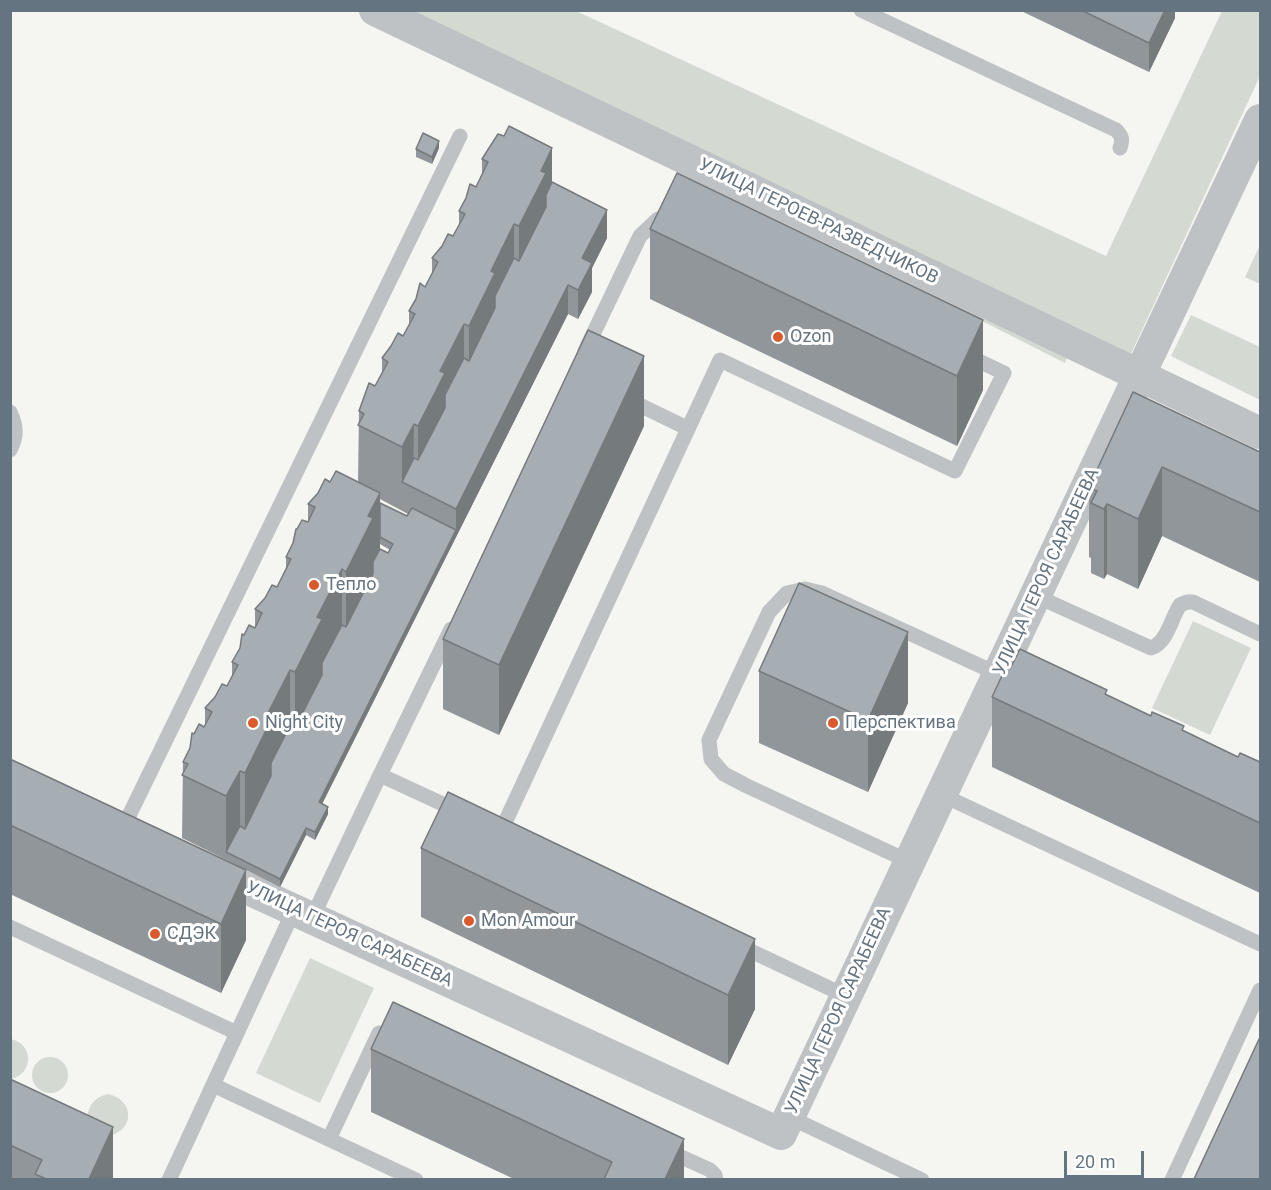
<!DOCTYPE html>
<meta charset="utf-8">
<style>
body{margin:0}
#map{position:relative;width:1271px;height:1190px;overflow:hidden;background:#f5f5f1;font-family:Roboto,sans-serif}
canvas{display:block}
.frame{position:absolute;inset:0;border:12px solid #657481;pointer-events:none}
.scale{position:absolute;left:1064px;top:1151px;width:80px;height:27px;box-sizing:border-box;border:3px solid #657481;border-top:0;padding-left:8px;font-size:18px;line-height:21px;white-space:nowrap;color:#657481;-webkit-text-stroke:4px #fff;paint-order:stroke}
</style>
<div id="map">
<canvas width="1271" height="1190"></canvas>
<div class="frame"></div>
<div class="scale">20 m</div>
</div>
<script>
const g = document.querySelector('canvas').getContext('2d');
g.lineJoin = 'round';
function fillPath(path, color) {
  g.fillStyle = color;
  g.fill(path, 'evenodd');
}
function strokePath(path, color, width, dash) {
  g.strokeStyle = color;
  g.lineWidth = width;
  g.lineCap = dash ? 'butt' : 'round';
  g.setLineDash(dash || []);
  g.stroke(path);
}
function write(font, color, halo, rows, align = 'center') {
  g.font = font + ' Roboto,sans-serif';
  g.lineWidth = 6;
  g.setLineDash([]);
  g.textBaseline = 'middle';
  g.strokeStyle = halo;
  g.fillStyle = color;
  for (const [text, x, y, turn = 0] of rows) {
    g.save();
    g.translate(x, y);
    g.rotate((+turn || 0) * Math.PI / 180);
    g.textAlign = isNaN(turn) ? turn : align;
    if (halo) g.strokeText(text, 0, 0);
    g.fillText(text, 0, 0);
    g.restore();
  }
}
const green = new Path2D(`
 M369,11H576L1106,256L1222,11H1260V76L1129,358L1077,334L1065,363Z
 M1260,245V284L1245,277Z
 M1191,315L1260,347V400L1171,356Z
 M1193,621L1251,648L1210,735L1152,708Z
 M310,958L374,988L320,1103L256,1073Z
 M10,1039C34,1043 34,1074 11,1079Z
 M32 1075a18 18 0 1 1 36 0a18 18 0 1 1-36 0Z
 M108,1094C135,1100 135,1131 108,1136L87,1117C90,1103 95,1097 108,1094Z`);
const service = new Path2D(`
 M861,10L1116,130C1122,136 1123,140 1120,148
 M585,351L640,236L658,219L668,218
 M625,398L687,428
 M10,412C17,427 17,436 10,450
 M1036,596L1151,648C1168,642 1171,618 1180,605L1187,602H1193L1260,634
 M380,775L451,629
 M942,795L1260,944
 M495,829L501,831L720,360L955,471L1004,373L966,355
 M122,830L460,136
 M910,862L747,786L724,774L711,759L709,740L769,612L787,593L805,589L822,593L998,674
 M312,918L380,775L460,812
 M10,927L237,1033L169,1180
 M736,944L846,996
 M237,1033L294,910
 M213,1085L416,1180
 M789,1117L922,1180
 M329,1139L379,1033
 M666,1150L710,1170L715,1175L716,1180
 M1172,1180L1260,990`);
const minor = new Path2D(`
 M375,10L1260,433
 M207,870L781,1134L1260,120`);
const wall = new Path2D(`
 M1019,10H1175V18L1149,72Z
 M439,148L432,164L416,157V149Z
 M482,159L552,182L607,238L592,268V292L578,319L568,314L322,804L328,814L315,840L306,835L280,887L246,870V940L221,993L10,894V759L241,867L182,838L183,762L190,748L194,734L205,726V708L227,686L232,676V662L240,648L244,635L255,627V609L277,587L286,570V557L293,543L297,529L308,522V504L330,482H358L359,411L375,386L382,374V358L403,336L409,325V311L425,287L432,274V258L453,236L459,225V211L476,187L482,174ZM380,499L408,514L407,516L380,503ZM380,544L390,550L388,553L380,549Z
 M677,173L983,390L957,446L650,299V229Z
 M1133,392L1260,452V582L1162,536L1138,589L1107,574L1104,579L1091,573V558L1089,557V487Z
 M644,426L499,735L443,709V639Z
 M1010,669L1107,695L1238,757L1260,762V893L992,767V697Z
 M759,671L908,703L868,792L759,743Z
 M448,792L755,1009L728,1065L421,917V848Z
 M371,1049L684,1179H514L371,1112Z
 M10,1079L113,1179H10Z`);
const shadedWall = new Path2D(`
 M1165,10H1175V18L1149,72V43Z
 M439,141V148L432,164V157Z
 M552,148V211L519,290V226L541,171Z
 M607,210V238L592,268V292L578,319V290L582,258Z
 M514,224V287L469,389V326L491,271Z
 M568,285V314L319,810V802L456,530V509Z
 M983,320V390L957,446V376Z
 M464,324V387L418,489V426L440,371Z
 M644,356V426L499,735V665Z
 M414,424L413,487L402,482V510V447Z
 M1162,467V536L1138,589V519Z
 M380,493V556L373,581L346,635V572L368,516Z
 M1107,504V574L1104,579V509Z
 M342,569V633L322,683L295,736V672L317,617Z
 M908,632V703L868,792V720Z
 M290,670V733L245,837V773L266,717Z
 M240,771V834L226,852V860V796Z
 M328,807V814L315,840V832Z
 M306,828V835L280,887V879Z
 M246,870V940L221,993V924Z
 M755,939V1009L728,1065V995Z
 M113,1127V1179H89Z
 M684,1139V1179H665Z`);
const building = new Path2D(`
 M1081,10H1165L1149,43Z
 M509,126L552,148L541,171L546,173L519,226L514,224L491,271L495,273L469,326L464,324L440,371L445,373L418,426L414,424L402,447L358,425L364,414L359,411L369,383L375,386L388,362L382,358L391,346L398,333L403,336L415,314L409,311L416,299L420,283L425,287L438,262L432,258L442,246L448,234L453,236L465,214L459,211L466,198L470,184L476,187L488,162L482,159L498,134L504,136Z
 M423,133L439,141L432,157L416,149Z
 M677,173L983,320L957,376L650,229Z
 M552,182L607,210L582,258L592,263L578,290L568,285L456,509L402,482L414,458L418,460L445,408V395L464,358L469,361L495,308V296L514,258L519,261L546,207V195Z
 M588,330L644,356L499,665L443,639Z
 M1133,392L1260,452V512L1162,467L1138,519L1107,504L1104,509L1091,503L1097,491L1089,487Z
 M336,471L380,493L368,516L373,518L346,572L342,569L317,617L322,619L295,672L290,670L266,717L271,720L245,773L240,771L226,796L182,775L188,764L183,762L190,748L192,733L194,734L199,724L204,727L212,712L205,708L215,697L222,684L227,686L238,665L232,662L240,648L242,634L244,635L249,625L255,628L262,613L255,609L265,598L272,585L277,587L291,559L286,557L293,543L296,529H297L302,520L308,522L315,507L308,504L318,493L325,479L330,482Z
 M380,503L407,516L412,508L456,530L319,802L328,807L315,832L306,828L280,879L226,852L240,826L245,829L271,776V763L290,726L295,728L322,675V663L342,625L346,627L373,574V562L380,549L388,553L393,544L380,537Z
 M799,583L908,632L868,720L759,671Z
 M1020,649L1107,690L1105,694L1151,716L1152,712L1184,726L1182,730L1238,757L1240,753L1260,762V823L992,697L1006,667L1010,669Z
 M10,759L246,870L221,924L10,825Z
 M448,792L755,939L728,995L421,848Z
 M393,1002L684,1139L665,1179H604L612,1162L371,1049Z
 M1260,1037V1179H1194Z
 M10,1079L113,1127L89,1179H46L35,1174L42,1160L10,1145Z`);
const markers = [
 [778,337,6,"#dc592b"],
 [314,585,6,"#dc592b"],
 [253,723,6,"#dc592b"],
 [833,723,6,"#dc592b"],
 [469,921,6,"#dc592b"],
 [155,934,6,"#dc592b"]
];
const streetNames = [
 ["УЛИЦА ГЕРОЕВ-РАЗВЕДЧИКОВ",818,222,26],
 ["УЛИЦА ГЕРОЯ САРАБЕЕВА",1047,572,-65],
 ["УЛИЦА ГЕРОЯ САРАБЕЕВА",349,935,25],
 ["УЛИЦА ГЕРОЯ САРАБЕЕВА",839,1011,-65]
];
const poiNames = [
 ["Ozon",790,337],
 ["Тепло",326,585],
 ["Night City",265,723],
 ["Перспектива",845,723],
 ["Mon Amour",481,921],
 ["СДЭК",167,934]
];
fillPath(green, '#d4dad1');
strokePath(service, '#bec2c5', 15);
strokePath(minor, '#bec2c5', 32);
fillPath(wall, '#90969a');
fillPath(shadedWall, '#757a7d');
fillPath(building, '#a7aeb3');
strokePath(building, '#757a7d', 1.5);
for (const [x, y, r, color] of markers) {
  const dot = new Path2D();
  dot.arc(x, y, r, 0, 2 * Math.PI);
  g.fillStyle = color;
  g.fill(dot);
  strokePath(dot, '#fff', 2);
}
write('18px', '#657481', '#fff', streetNames);
write('18px', '#657481', '#fff', poiNames, 'left');
</script>
